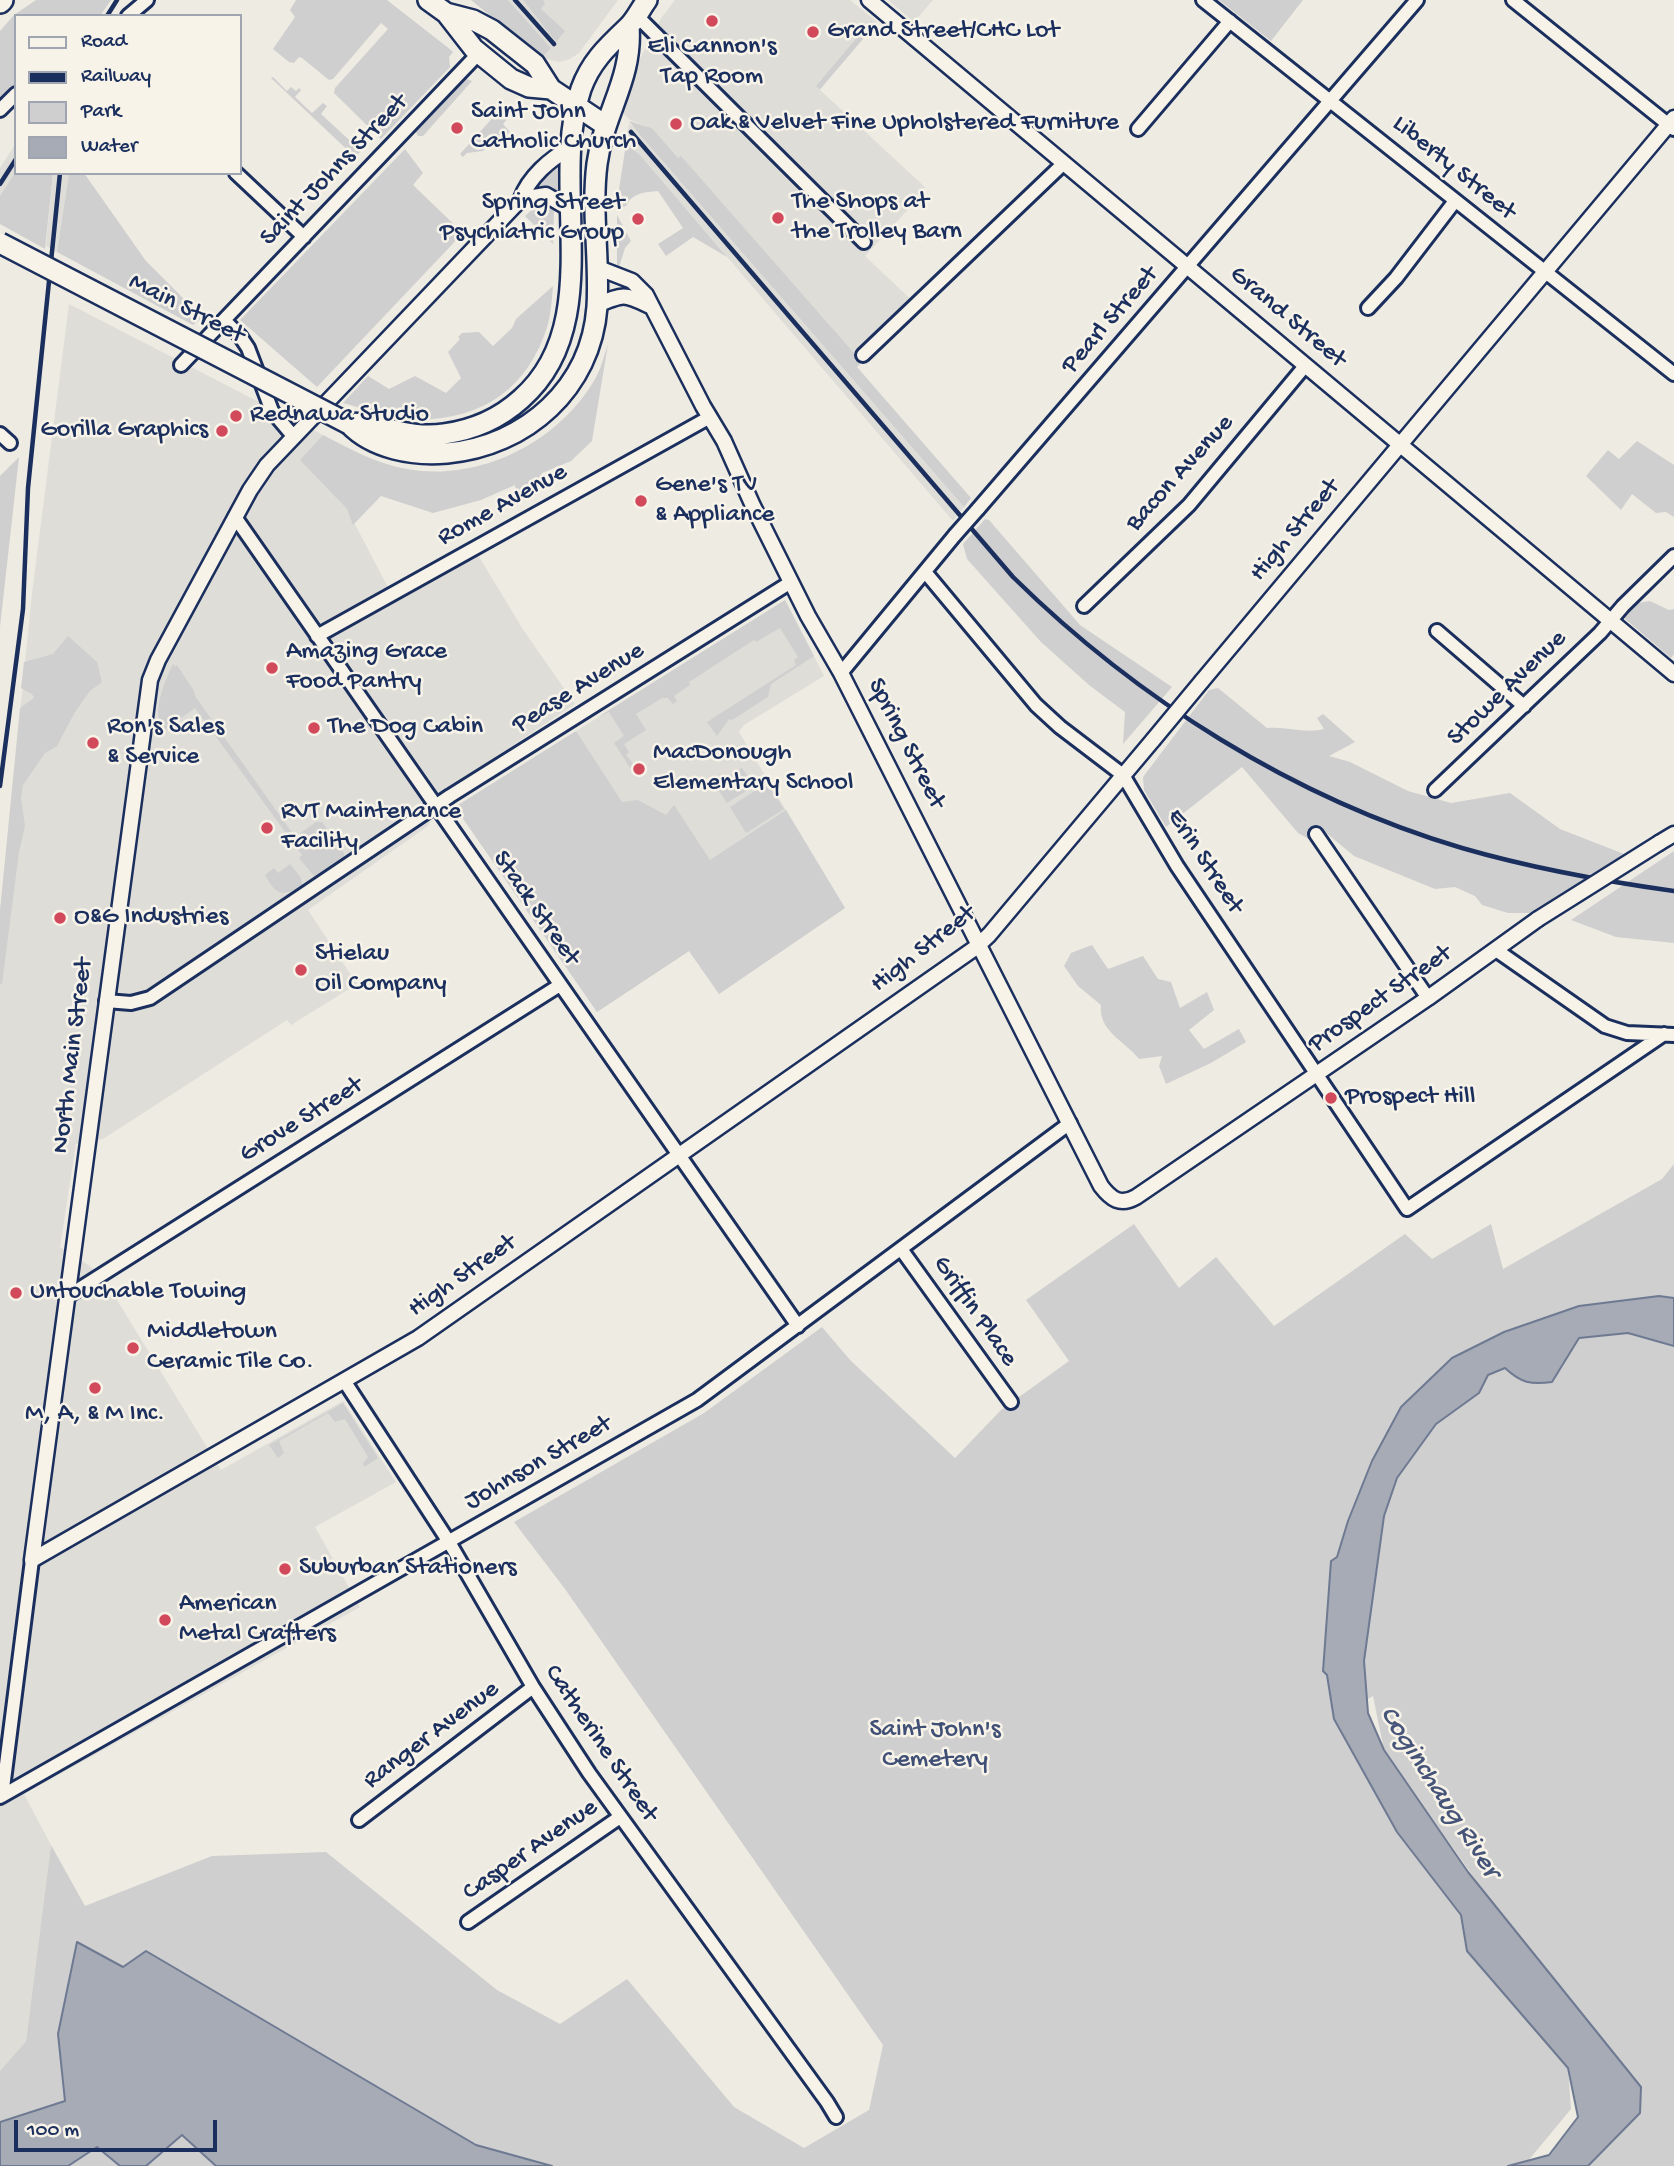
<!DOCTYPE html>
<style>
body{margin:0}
#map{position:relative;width:1674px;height:2166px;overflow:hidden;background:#eeebe2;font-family:"Gochi Hand",sans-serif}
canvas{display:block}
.legend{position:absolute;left:14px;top:14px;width:228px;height:161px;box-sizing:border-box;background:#f7f3e8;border:2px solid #9fa5b1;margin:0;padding:9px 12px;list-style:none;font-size:21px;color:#1b2f5e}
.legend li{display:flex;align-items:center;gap:14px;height:35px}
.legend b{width:35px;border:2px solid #9fa5b1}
.scale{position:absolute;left:14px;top:2120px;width:203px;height:32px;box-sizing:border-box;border:4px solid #1b2f5e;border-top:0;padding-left:9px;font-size:21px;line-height:24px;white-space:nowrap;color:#1b2f5e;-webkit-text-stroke:5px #f7f3e8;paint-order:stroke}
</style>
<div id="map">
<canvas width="1674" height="2166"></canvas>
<ul class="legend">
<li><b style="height:9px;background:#f7f3e8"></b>Road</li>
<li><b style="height:9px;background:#1b2f5e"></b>Railway</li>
<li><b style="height:19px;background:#cfcfcf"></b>Park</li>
<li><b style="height:19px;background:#a6abb5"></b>Water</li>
</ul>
<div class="scale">100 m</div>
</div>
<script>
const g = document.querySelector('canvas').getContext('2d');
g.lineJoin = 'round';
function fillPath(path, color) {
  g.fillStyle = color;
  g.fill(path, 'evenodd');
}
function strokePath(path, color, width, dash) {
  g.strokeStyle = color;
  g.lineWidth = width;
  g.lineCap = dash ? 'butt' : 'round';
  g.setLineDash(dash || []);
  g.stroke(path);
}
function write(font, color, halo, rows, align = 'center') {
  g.font = font + ' "Gochi Hand",sans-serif';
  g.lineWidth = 5;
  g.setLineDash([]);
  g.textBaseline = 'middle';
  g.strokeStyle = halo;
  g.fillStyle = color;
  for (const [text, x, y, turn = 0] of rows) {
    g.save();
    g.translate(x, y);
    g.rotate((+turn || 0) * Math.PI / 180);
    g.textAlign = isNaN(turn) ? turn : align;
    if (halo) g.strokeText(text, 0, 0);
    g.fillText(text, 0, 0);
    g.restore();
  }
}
const built = new Path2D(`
 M508,0H523L556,41L548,16L541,9L543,0H618L579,53L570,59L559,62L542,58L551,48Z
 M675,0H850L877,22L820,90L925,187L915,202L865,256L921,309L862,362L681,157L678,159L652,128L630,120L622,112L637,64L662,17Z
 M888,0H933L914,22Z
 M629,123L964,507L953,521L640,155L626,144Z
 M16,143V171L0,196V168Z
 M53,173H69L57,252L46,246Z
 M69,304L323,435L301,460L347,509L395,601L478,555L524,631L575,704L446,790L428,826L308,910L357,984L291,1025L287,1020L103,1139L76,1144L60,1247L90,1266L106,1282L221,1470L343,1401L396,1482L315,1527L360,1607L24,1794L51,1845L26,2041L0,2071V911L32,593Z
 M785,600L824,676L744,725L739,732L845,908L719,994L689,951L597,1012L455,807Z`);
const green = new Path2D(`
 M36,0H111L100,16H16V90L0,107V31L14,15Z
 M296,0H387L451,50L453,52L449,57L450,67L381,139L334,93L335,88L388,29L381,23L333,79L329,80L302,58L299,57L294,63L289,62L273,49L295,17L290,10Z
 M471,0H508L551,48L542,58Z
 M523,0H543L545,3L541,9L565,31L556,42Z
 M1219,0H1303L1271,41Z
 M871,21L875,25L820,89L816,86Z
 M273,77L287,91L291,87L296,91L299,88L301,90L295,97L312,113L323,103L327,106L321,114L361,151L355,157L271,78Z
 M464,78L472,81L423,136H418L415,130Z
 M496,114L503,120L507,115L509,117L503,124L510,132L498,146L492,140L483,151L467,153L463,157L460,154Z
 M629,121L652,128L678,158L681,156L862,362L857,367L971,498L964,507L638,133Z
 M626,144L640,155L727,257L693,237L666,256L658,244L683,228L658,191C645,192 632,193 626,206L616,209Z
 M405,149L423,173L413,185L463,233L317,387L240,320Z
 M556,163L558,165L559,192L541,187L533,188Z
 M16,171V173H53L45,249L0,224V196Z
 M69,173H84L146,261L203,318L193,325L57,252Z
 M543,205L554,210L553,244L525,216L536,206Z
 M617,215L631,241L625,248L619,267L617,265Z
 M553,286C552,298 551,312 548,324C528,392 476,424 405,419C385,418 363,408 343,403L368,376L389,389L415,376L446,393L461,378L448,352L460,339L458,337L462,333L479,332L493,346L512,328L516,319Z
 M608,344L592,441L571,461L542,473L536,495L517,503L515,485L481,500L433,513L381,496L353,525L347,509L300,460L323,435C350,449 377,464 407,469C479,482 558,443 595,379C601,369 604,356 608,344Z
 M1637,441L1674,465V517L1666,512L1656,513L1632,494L1621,510L1586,476L1608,450L1619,459Z
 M19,457L0,627V476Z
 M985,519L989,520L1080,625L1172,687L1123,744L1125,712L1089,685L1041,642L967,559L963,544Z
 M785,600L814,656L771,684L768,697L732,720L729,719L717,736L707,722L796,665L794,660L798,657L780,628L756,642L754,640L689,682L690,685L674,696L677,701L673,704L668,698H662L636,714L646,730L624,744L629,752L626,755L643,775L636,777L614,743L624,736L609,712L598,717Z
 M1650,601L1669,610L1674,609V654L1671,658L1624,618L1638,603Z
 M68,636L97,662L102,682L90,691L75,712L57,746L45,753L23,785L21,798L25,826L19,852L2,984H0V911L20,708L34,698L32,694L21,688L24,662L53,654Z
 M173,664L175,667L177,665L194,691L195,696L295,837L316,822H322L344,853V857L314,876L299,858L302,855L195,708L165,730C149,716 165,681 173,664Z
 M1218,688L1267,728C1287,726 1305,734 1324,729L1317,718L1323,714L1355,742L1329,756L1350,762L1408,791L1451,803L1510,793L1560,829L1624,854L1531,913H1508L1482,905L1475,896L1455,887L1435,889L1354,856L1324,831L1309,839L1298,833L1242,767L1166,827L1144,790L1143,777L1209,690Z
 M576,731L622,802L638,800L666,815L674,805L710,860L786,810L845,908L719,994L689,951L597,1012L455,807Z
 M742,768L754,786L727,803L715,785Z
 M767,783L784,809L746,833L730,807Z
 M1674,851V943L1616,937L1571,920Z
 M290,864L301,878L302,885C282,898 276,895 265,875L274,868L278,873Z
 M1092,945L1108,969L1143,956L1158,979L1171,982L1180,1008L1207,992L1214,1010L1189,1030L1204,1049L1239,1029L1246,1042L1211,1063L1166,1084L1159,1066L1162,1056L1139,1059C1125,1041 1098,1031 1101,1005L1078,986L1064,966L1071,953Z
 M1674,1164V2166H1588L1640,2113L1384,1750L1373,1696L1334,1719L1397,1832L1461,1915L1467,1951L1568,2068L1571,2109L1527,2162L1508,2166H0V2071L26,2041L51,1845L85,1906L212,1856L326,1852L497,1990L560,2024L627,1979L734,2107L804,2148L869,2110L883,2045L565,1589L514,1522L704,1413L822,1327L851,1361L955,1458L1001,1410L1069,1361L1026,1300L1134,1224L1179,1288L1216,1257L1274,1326L1405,1234L1432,1259L1491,1224L1503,1269L1662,1179Z
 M343,1403L378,1458L364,1467L363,1463L368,1457L345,1419L335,1422L328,1413L279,1441L284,1453L278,1458L269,1445Z`);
const water = new Path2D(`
 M1659,1296L1674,1298V1346L1628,1333L1579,1338L1552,1382C1531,1385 1521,1383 1505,1368L1488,1375L1479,1393L1436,1424L1397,1478L1384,1516L1364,1661L1368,1713L1384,1750L1468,1872L1641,2087L1640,2113L1588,2166H1508L1549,2155L1578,2117L1568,2068L1467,1951L1461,1915L1397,1832L1334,1719L1327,1675L1323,1671L1331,1561L1337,1557L1348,1521L1372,1461L1401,1407L1452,1358L1504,1332L1579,1306Z
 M77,1942L123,1967L146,1951L476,2145L552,2166H216L182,2135L146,2166H120L97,2147L68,2166H0V2122L65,2101L58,2034Z`);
const minor = new Path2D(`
 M1203,0L1674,374
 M1513,0L1674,129
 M636,15L864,242
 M128,16L147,0
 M0,110L16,94
 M1138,129L1230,21
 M236,173L304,237
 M1368,308L1396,278L1455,201
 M224,320L240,336L248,348L272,411L294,437
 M863,355L1064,163
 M181,365L479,53
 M0,434L10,443
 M978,509L1417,0
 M235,517L798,1326
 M926,573L1036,705L1060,727L1123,775L1177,866L1407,1209L1664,1034
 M1084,606L1189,505L1305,366
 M1437,631L1524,706
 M317,636L710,417
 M841,673L955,535
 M1435,790L1600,633L1623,606L1674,556
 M1316,834L1428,998
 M1496,950L1605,1026L1627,1033L1674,1035
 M106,1001L131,1003L150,998L450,796L791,582
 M901,1249L1011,1402
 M68,1296L560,985
 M345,1382L449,1542L533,1687L589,1773L827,2102L836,2117
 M2,1796L32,1560
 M0,1797L697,1400L1070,1123
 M359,1820L533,1687
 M468,1922L620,1817`);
const tertiary = new Path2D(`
 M869,0L1674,674
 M521,199L546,195L570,209
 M596,267L632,281L646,295L703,406L724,441L753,506L808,616L841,673L1101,1186C1111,1199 1120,1206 1136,1197L1428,998L1538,919
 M597,305C626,293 624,294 652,307
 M1202,681L1674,118
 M1659,843L1674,834
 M32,1560L150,680L158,660L250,490L267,465L521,199C529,177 550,159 570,148
 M32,1560L418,1338L975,948L989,935L1153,740`);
const trunk = new Path2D(`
 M428,0L446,13L474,49L511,79L529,87L551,89
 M446,13L473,20L492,30L535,64L551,89L605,125
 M350,423C383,424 407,439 444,434C473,430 499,419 521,399C608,323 548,187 581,89C591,61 608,46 629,26C636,19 641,8 647,0
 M349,424C373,449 413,456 447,453C526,446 591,388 597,307C600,259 591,212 597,164C604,112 633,79 629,26`);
const motorway = new Path2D(`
 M0,2L2,0`);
const rail = new Path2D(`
 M515,0L554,44
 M107,16L117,0
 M631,132L1013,577C1137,699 1293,798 1462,848C1531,868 1602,881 1674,891
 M0,184L16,159
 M0,786L23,609L28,488L60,173`);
const minorBridge = new Path2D(`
 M955,535L978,509`);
const tertiaryBridge = new Path2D(`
 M1153,740L1202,681
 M1538,919L1659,843`);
const trunkBridge = new Path2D(`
 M0,243L349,424`);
const markers = [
 [712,21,7,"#d1495b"],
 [813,32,7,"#d1495b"],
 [676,124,7,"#d1495b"],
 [457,128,7,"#d1495b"],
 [778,218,7,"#d1495b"],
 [638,219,7,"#d1495b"],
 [236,416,7,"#d1495b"],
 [222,431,7,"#d1495b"],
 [641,501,7,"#d1495b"],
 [272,668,7,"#d1495b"],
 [314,728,7,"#d1495b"],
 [93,743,7,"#d1495b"],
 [639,769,7,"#d1495b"],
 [267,828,7,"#d1495b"],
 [60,918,7,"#d1495b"],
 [301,970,7,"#d1495b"],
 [1331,1098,7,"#d1495b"],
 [16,1293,7,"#d1495b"],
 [133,1348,7,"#d1495b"],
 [95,1388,7,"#d1495b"],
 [285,1569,7,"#d1495b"],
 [165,1620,7,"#d1495b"]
];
const poiNames = [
 ["Grand Street/CHC Lot",827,32],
 ["Eli Cannon's",712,48,"center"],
 ["Tap Room",712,78,"center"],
 ["Saint John",471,113],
 ["Catholic Church",471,143],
 ["Oak & Velvet Fine Upholstered Furniture",690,124],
 ["The Shops at",792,203],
 ["the Trolley Barn",792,233],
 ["Spring Street",624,204,"right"],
 ["Psychiatric Group",624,234,"right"],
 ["Rednawa Studio",250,416],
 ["Gorilla Graphics",208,431,"right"],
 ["Gene's TV",655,486],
 ["& Appliance",655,516],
 ["Amazing Grace",286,653],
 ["Food Pantry",286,683],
 ["Ron's Sales",107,728],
 ["& Service",107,758],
 ["The Dog Cabin",328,728],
 ["MacDonough",653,754],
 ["Elementary School",653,784],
 ["RVT Maintenance",281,813],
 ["Facility",281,843],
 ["O&G Industries",74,918],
 ["Stielau",315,955],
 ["Oil Company",315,985],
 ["Prospect Hill",1345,1098],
 ["Untouchable Towing",30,1293],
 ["Middletown",147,1333],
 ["Ceramic Tile Co.",147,1363],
 ["M, A, & M Inc.",95,1415,"center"],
 ["Suburban Stationers",299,1569],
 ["American",179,1605],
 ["Metal Crafters",179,1635]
];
const streetNames = [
 ["Liberty Street",1453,169,39],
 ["Saint Johns Street",335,171,-46],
 ["Main Street",186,310,27],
 ["Grand Street",1287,318,40],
 ["Pearl Street",1111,321,-49],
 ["Bacon Avenue",1181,474,-48],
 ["Rome Avenue",503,506,-29],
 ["High Street",1296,531,-50],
 ["Pease Avenue",579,689,-32],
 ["Stowe Avenue",1508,689,-44],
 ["Spring Street",905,744,63],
 ["Erin Street",1204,862,57],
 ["Stack Street",535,909,55],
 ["High Street",924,950,-38],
 ["Prospect Street",1381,1000,-35],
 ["North Main Street",74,1056,-83],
 ["Grove Street",302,1121,-32],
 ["High Street",463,1277,-35],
 ["Griffin Place",974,1312,55],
 ["Johnson Street",539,1464,-30],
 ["Ranger Avenue",432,1736,-37],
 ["Catherine Street",600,1744,56],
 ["Casper Avenue",531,1851,-35]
];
const parkNames = [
 ["Saint John's",935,1731],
 ["Cemetery",935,1761]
];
const waterNames = [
 ["Coginchaug River",1438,1793,57]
];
fillPath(built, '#deddd8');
fillPath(green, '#cfcfcf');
fillPath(water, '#a6abb5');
strokePath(water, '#6e7992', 2);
strokePath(minor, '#1b2f5e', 18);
strokePath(tertiary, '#1b2f5e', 19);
strokePath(trunk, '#1b2f5e', 24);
strokePath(motorway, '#1b2f5e', 26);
strokePath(minor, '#f7f3e8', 12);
strokePath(tertiary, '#f7f3e8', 14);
strokePath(trunk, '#f7f3e8', 19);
strokePath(motorway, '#f7f3e8', 21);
strokePath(rail, '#1b2f5e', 4.5);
strokePath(minorBridge, '#1b2f5e', 18, []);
strokePath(tertiaryBridge, '#1b2f5e', 19, []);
strokePath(trunkBridge, '#1b2f5e', 24, []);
strokePath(minorBridge, '#f7f3e8', 12);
strokePath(tertiaryBridge, '#f7f3e8', 14);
strokePath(trunkBridge, '#f7f3e8', 19);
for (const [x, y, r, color] of markers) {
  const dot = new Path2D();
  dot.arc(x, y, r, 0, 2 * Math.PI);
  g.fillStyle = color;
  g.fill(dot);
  strokePath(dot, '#f7f3e8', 2.5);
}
write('26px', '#1b2f5e', '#f7f3e8', poiNames, 'left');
write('26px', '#1b2f5e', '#f7f3e8', streetNames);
write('26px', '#3f4f75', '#f7f3e8', parkNames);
write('italic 28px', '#455478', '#f7f3e8', waterNames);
</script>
